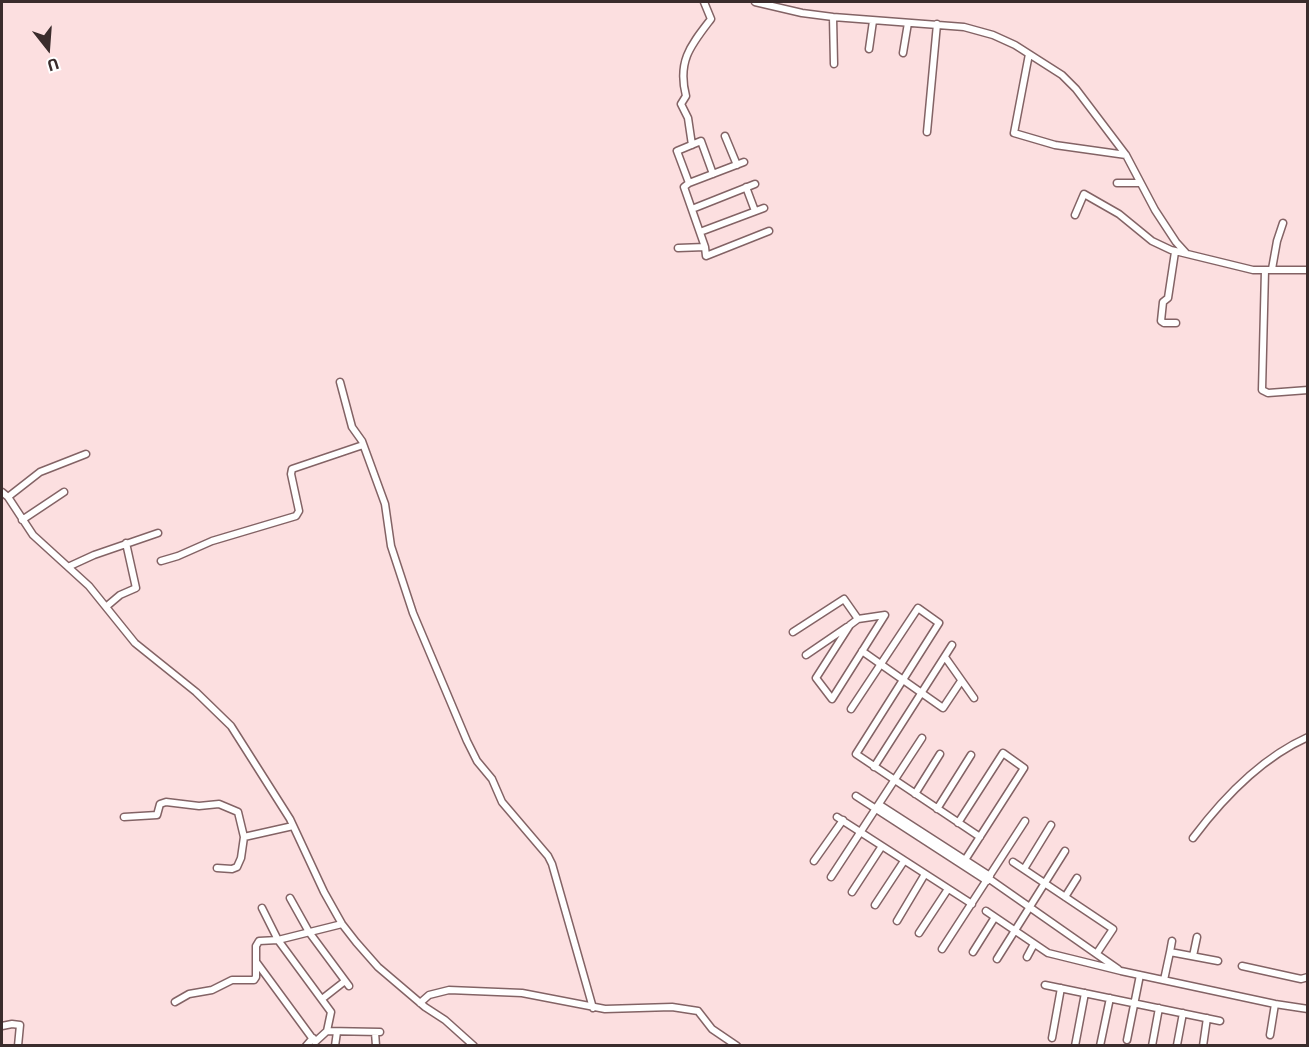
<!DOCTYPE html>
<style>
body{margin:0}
#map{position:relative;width:1309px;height:1047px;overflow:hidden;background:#fcdfe0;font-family:"Exo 2",sans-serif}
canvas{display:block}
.frame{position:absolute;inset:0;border:3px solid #3a2c2c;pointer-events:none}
.north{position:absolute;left:18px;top:18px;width:60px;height:60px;-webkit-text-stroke:4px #fff;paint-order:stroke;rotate:163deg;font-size:16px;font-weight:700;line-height:24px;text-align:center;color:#3a2c2c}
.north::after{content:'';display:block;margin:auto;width:21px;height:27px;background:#3a2c2c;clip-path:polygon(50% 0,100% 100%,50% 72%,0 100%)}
</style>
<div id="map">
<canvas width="1309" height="1047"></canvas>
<div class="frame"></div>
<div class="north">U</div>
</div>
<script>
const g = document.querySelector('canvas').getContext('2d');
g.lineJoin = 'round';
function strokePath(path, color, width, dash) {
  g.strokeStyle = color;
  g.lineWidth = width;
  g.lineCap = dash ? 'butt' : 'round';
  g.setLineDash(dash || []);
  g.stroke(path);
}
const minor = new Path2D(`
 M755,2L802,13L833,17L964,27L993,35L1015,45L1062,75L1076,89L1126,155L1155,210L1176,242L1186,253
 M833,17L834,64
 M869,49L873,21
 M903,53L908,23
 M1029,54L1014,133L1055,145L1126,155
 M927,132L937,24
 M725,136L737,165
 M692,145L688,118L681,104L686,96C677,61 691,45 711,19L704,2
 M744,162L689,183L684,187L705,247L706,256L769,231
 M689,183L677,151L701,141L713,174
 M1117,183H1140
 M746,187L755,211
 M692,209L755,184
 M1075,215L1084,194L1119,214L1152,241L1171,250L1253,270H1308
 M700,232L764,208
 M678,248L705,247
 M1175,252L1168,298L1163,302L1161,321L1164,323H1176
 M1272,269L1277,241L1283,223
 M1265,270L1262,390L1268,393L1308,390
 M340,382L352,427L362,441L385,504L391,546L413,613L467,741L477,761L492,779L502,802L548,856L552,864L593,1008
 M2,492L8,497L33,535L89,586L135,643L196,692L231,726L290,819L324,892L342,924L356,942L378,967L425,1007L445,1020L474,1046
 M8,497L40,472L86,454
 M22,520L64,492
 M161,561L178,556L212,541L296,516L299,511L291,474L292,469L363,445
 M70,566L94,555L158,533
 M107,606L120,595L136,588L126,543
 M793,632L844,599L858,619L885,615L832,699L816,678L850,625L858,619
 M862,651L943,708L961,681
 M806,655L847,627
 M945,657L974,698
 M851,709L918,608L939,623L856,754L980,837
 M874,767L952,645
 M915,794L940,754
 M856,796L987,881
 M880,805L990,876
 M937,809L971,755
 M124,817L157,815L160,804L166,802L199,806L219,804L238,812L244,837
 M837,817L972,904
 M958,823L1003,753L1024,768L965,860
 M1193,838C1223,798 1261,758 1308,737
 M814,861L843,820
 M1013,862L1113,929L1097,953
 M217,868L232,869L237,867L241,858L244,837L293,826
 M1024,869L1051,825
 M831,877L922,738
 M988,878L1118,969
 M852,892L882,846
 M1065,897L1077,878
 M290,898L309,932L349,986
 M875,905L904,861
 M986,911L1048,953L1121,971L1275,1004L1308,1009
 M897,921L925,874
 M919,933L948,889
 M942,949L1025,821
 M973,952L995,917
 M1170,952L1172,941
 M1193,956L1197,937
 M1027,957L1034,944
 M997,959L1065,851
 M257,963L315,1042L327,1031L331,1012L278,940L262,908
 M1242,966L1301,979L1308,977
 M1164,980L1170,952L1218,961
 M1045,985L1220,1021
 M322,999L345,981
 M175,1002L189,994L212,990L232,980H254L256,977V946L259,941L278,940L342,924
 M420,1003L429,995L449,990L522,993L605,1009L672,1007L698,1011L712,1029L737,1046
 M2,1026L12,1024L20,1025L18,1046
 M327,1031L380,1032
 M375,1032L376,1046
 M1270,1035L1275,1004
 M1052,1038L1061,988
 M1127,1040L1140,975
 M1177,1045L1183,1013
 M306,1046L313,1038
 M335,1046L337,1032
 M1075,1046L1085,993
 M1100,1046L1110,998
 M1152,1046L1159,1008
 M1203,1046L1207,1018`);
strokePath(minor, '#836365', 9);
strokePath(minor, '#fff', 6);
</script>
